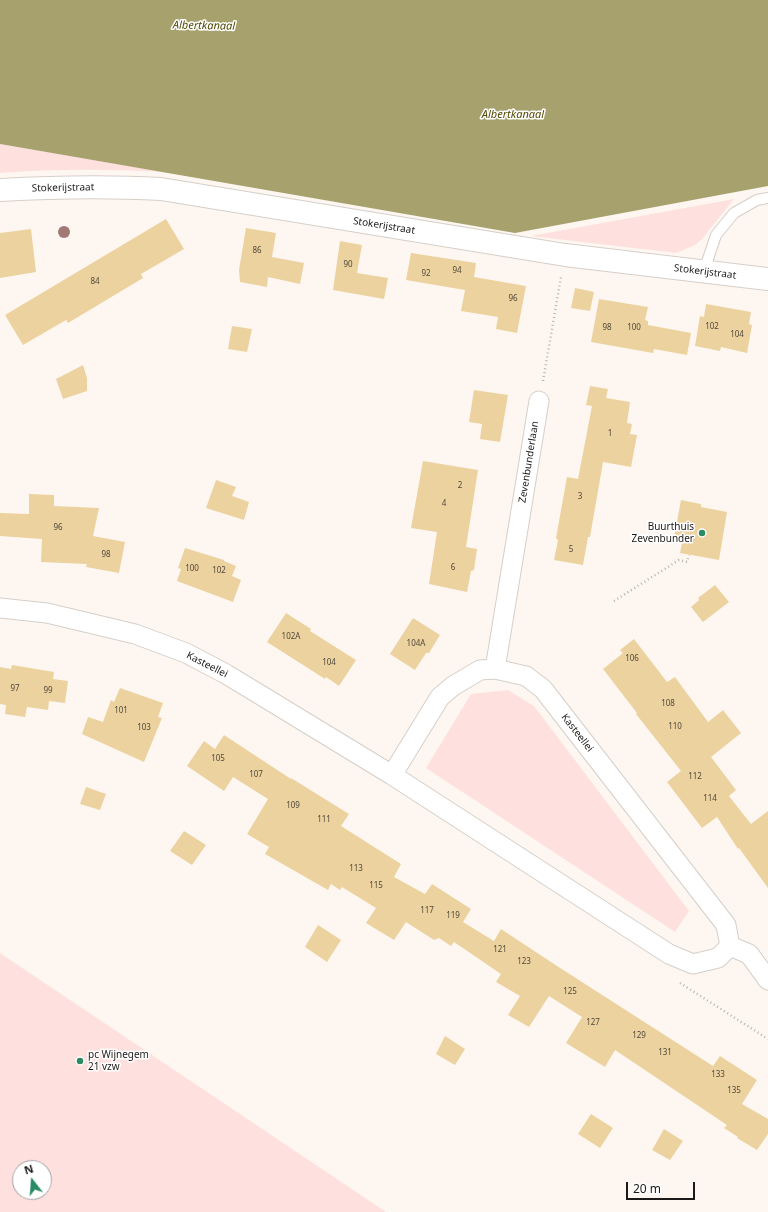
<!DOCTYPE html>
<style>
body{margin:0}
#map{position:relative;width:768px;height:1212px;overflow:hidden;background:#fef7f1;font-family:"Noto Sans",sans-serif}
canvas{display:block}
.north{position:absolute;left:12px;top:1160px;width:40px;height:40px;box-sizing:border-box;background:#fff;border:1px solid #a4a3a3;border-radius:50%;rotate:343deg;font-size:11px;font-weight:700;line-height:16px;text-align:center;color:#1c1a18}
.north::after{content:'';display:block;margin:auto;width:14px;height:18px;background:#298a63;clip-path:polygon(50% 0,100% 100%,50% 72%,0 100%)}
.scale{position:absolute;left:626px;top:1182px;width:69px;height:18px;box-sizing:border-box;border:2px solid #1c1a18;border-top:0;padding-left:5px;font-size:12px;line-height:14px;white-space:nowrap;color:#1c1a18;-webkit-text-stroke:3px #fff;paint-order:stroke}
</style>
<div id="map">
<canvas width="768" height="1212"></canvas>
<div class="north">N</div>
<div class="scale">20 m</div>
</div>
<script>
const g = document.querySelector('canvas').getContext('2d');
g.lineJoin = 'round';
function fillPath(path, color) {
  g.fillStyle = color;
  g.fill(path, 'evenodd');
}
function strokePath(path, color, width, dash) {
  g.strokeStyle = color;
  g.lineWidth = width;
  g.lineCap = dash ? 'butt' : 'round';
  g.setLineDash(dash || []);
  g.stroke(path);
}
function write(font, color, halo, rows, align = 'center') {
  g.font = font + ' "Noto Sans",sans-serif';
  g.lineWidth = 3;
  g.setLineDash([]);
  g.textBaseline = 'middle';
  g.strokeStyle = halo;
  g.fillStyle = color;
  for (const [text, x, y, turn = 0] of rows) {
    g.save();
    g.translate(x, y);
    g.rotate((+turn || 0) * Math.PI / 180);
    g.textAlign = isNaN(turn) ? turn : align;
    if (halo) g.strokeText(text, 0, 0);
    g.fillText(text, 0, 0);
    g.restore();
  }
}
const green = new Path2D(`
 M0,144L163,172C109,169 54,169 0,173Z
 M734,199L702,239L695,245L676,253L531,236Z
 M508,690L534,706L689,911L675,932L426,768L471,694Z
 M0,953L386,1212H0ZM20,1168H44V1192H20Z`);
const water = new Path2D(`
 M0,0H768V186L515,233L0,144Z`);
const building = new Path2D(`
 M166,219L184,249L141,274L143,278L68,323L66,320L23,345L5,315Z
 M246,228L276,233L272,257L304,263L300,284L268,277L267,287L240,282L239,270Z
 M31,229L36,272L0,278V233Z
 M340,241L362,245L357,273L388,278L384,299L333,290Z
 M411,253L476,263L474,277L526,286L517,333L496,329L498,317L461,311L465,290L406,280Z
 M575,288L594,292L590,311L571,308Z
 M599,299L648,307L645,320L648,321V325L691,333L687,355L654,349L653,353L591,342Z
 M706,304L751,312L749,324L752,325L747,353L721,347L720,351L695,346L700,316L704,317Z
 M232,326L252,329L247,352L228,349Z
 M83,365L87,378V391L63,399L56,379Z
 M590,386L608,389L606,398L630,402L627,423L632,424L630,434L637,435L631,467L603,462L590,537H588L583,565L554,560L558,540L556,538L567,477L578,479L592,406L586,405Z
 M474,390L508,395L500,442L480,439L482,424L469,422Z
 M423,461L478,470L466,547L477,549L474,570L471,571L467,592L429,584L437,532L411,528Z
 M216,480L236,487L232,496L249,502L244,520L206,508Z
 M29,494L54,495V506L99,508L93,536L125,542L119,573L86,567L87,564L41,562L42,539L0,536V513L29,514Z
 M681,500L701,504V507L727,512L719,560L680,553L683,539L674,538Z
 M185,548L224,560V561L236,566L232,576L241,580L233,602L177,581L181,569L178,568Z
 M715,585L729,602L703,622L691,607L699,600L698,598Z
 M286,613L311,629L310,631L356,660L339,686L326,677L325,679L267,642Z
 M413,618L440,635L429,653H426L415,670L390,654Z
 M634,639L667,682L675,677L708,722L723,710L741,733L711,757L736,790L729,796L751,824L768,811V888L739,848L738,849L717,817L702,828L667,782L681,771L636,714L637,713L603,669L623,653L620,650Z
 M12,665L54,672L53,679L68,681L65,703L49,701L48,710L27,707L25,717L5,714L6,705L0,704V667L11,669Z
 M120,688L163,703L158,717L162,718L144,762L82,734L88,717L103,722L111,700L114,702Z
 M224,735L291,779V778L349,814L341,826L401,864L394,877L425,894L432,884L471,909L463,922L494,941L501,929L557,966L713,1066L720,1056L757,1080L742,1104L768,1119V1134L757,1150L737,1138L738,1137L724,1128L727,1125L615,1050L605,1067L566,1043L582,1017L549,996L529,1027L508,1015L520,996L496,982L501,974L454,942L451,946L439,938L434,940L406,922L394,940L366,923L376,908L342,887L340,890L331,884L328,890L265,854L269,847L247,834L268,799L233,777L224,791L187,766L204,741L215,749Z
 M86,787L106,794L100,810L80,804Z
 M184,831L206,845L192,865L170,851Z
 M318,925L341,940L327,962L305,947Z
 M445,1036L465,1049L455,1065L436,1054Z
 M591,1114L613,1128L600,1148L578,1134Z
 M664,1129L683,1141L670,1160L652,1150Z`);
const path = new Path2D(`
 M543,381L561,277
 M614,601L679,560L687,562L689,555
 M680,983L768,1039`);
const service = new Path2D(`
 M704,271L716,235L734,213L757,200L768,198`);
const minor = new Path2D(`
 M0,608L47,613L135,634L186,653L226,674L392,775L669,954L693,964L718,958L730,946
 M495,669L539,401
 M392,775L440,697L453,686L480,670L495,669L526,676L543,689L726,925L730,946
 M730,946L749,954L768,980`);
const tertiary = new Path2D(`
 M0,190C54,187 107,186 161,189L565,255L768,279`);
const trees = [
 [64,232]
];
const markers = [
 [702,533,4,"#298a63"],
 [80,1061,4,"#298a63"]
];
const numberNames = [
 ["86",257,251],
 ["90",348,265],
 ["94",457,271],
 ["92",426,274],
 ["84",95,282],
 ["96",513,299],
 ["102",712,327],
 ["98",607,328],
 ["100",634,328],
 ["104",737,335],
 ["1",610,434],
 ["2",460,486],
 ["3",580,497],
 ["4",444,504],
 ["96",58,528],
 ["5",571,550],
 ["98",106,555],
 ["6",453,568],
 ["100",192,569],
 ["102",219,571],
 ["102A",291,637],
 ["104A",416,644],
 ["106",632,659],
 ["104",329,663],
 ["97",15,689],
 ["99",48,691],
 ["108",668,704],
 ["101",121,711],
 ["110",675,727],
 ["103",144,728],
 ["105",218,759],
 ["107",256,775],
 ["112",695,777],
 ["114",710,799],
 ["109",293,806],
 ["111",324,820],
 ["113",356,869],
 ["115",376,886],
 ["117",427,911],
 ["119",453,916],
 ["121",500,950],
 ["123",524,962],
 ["125",570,992],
 ["127",593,1023],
 ["129",639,1036],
 ["131",665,1053],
 ["133",718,1075],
 ["135",734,1091]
];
const streetNames = [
 ["Stokerijstraat",63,188,-1],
 ["Stokerijstraat",384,226,9],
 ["Stokerijstraat",705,272,7],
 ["Zevenbunderlaan",529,462,-81],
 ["Kasteellei",207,665,27],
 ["Kasteellei",577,733,52]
];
const poiNames = [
 ["Buurthuis",694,527],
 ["Zevenbunder",694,539],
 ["pc Wijnegem",88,1055,"left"],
 ["21 vzw",88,1067,"left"]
];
const waterNames = [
 ["Albertkanaal",204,26,1],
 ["Albertkanaal",513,115]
];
fillPath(green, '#fee1de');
fillPath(water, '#a7a26d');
fillPath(building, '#ecd29f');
strokePath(service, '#d6cfc9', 12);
strokePath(minor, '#d6cfc9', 21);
strokePath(tertiary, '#d6cfc9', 24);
strokePath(path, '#b9b4af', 2.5, [1, 3]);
strokePath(service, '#fff', 10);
strokePath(minor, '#fff', 19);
strokePath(tertiary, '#fff', 22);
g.fillStyle = '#a27876';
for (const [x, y] of trees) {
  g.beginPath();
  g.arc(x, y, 6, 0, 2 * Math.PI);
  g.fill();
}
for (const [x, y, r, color] of markers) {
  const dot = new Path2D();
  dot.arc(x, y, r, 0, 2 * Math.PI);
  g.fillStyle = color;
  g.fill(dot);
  strokePath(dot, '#fff', 1.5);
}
write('8px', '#50483a', null, numberNames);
write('10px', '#1c1a18', '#fff', streetNames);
write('10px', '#1c1a18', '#fff', poiNames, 'right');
write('italic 11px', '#504905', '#fff', waterNames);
</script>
